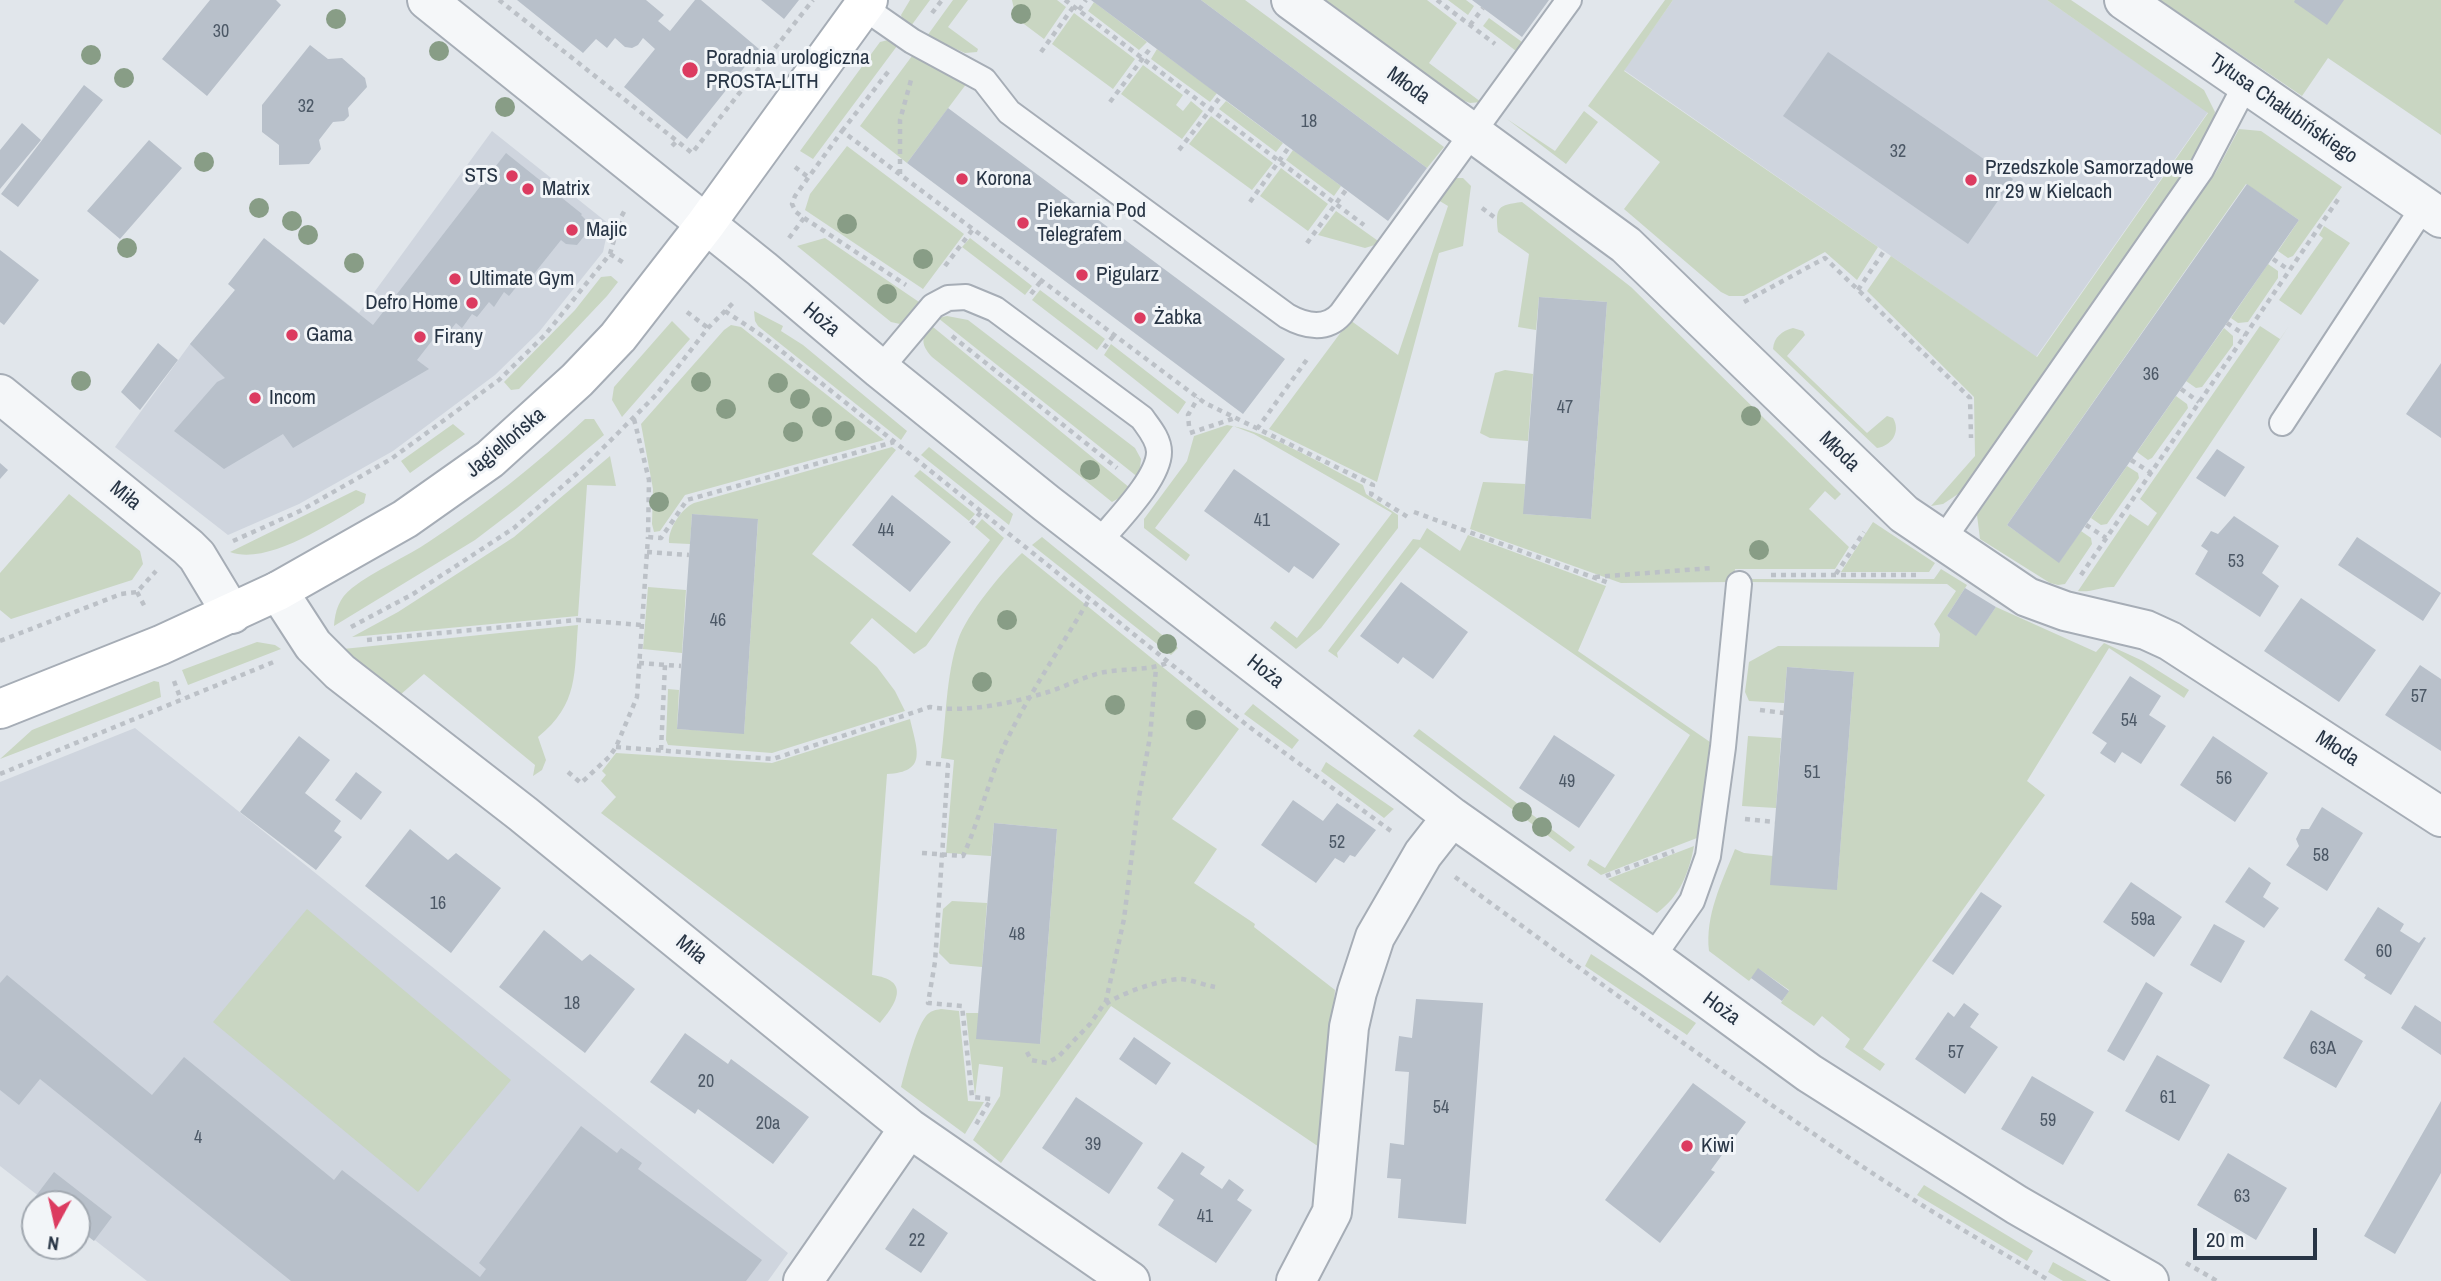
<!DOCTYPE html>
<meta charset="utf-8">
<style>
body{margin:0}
#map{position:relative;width:2441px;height:1281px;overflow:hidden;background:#e1e6eb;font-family:"Archivo Narrow",sans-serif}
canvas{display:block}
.north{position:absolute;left:21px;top:1190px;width:70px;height:70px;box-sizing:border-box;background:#f2f5f8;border:2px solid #a1a8b0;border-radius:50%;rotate:188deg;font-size:19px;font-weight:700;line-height:28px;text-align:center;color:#283545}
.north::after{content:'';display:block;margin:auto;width:24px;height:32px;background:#dc3b60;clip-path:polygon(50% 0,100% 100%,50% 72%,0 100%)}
.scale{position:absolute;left:2193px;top:1228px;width:124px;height:32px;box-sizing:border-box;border:4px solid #283545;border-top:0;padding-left:9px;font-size:21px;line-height:24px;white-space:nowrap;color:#283545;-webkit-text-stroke:5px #f2f5f8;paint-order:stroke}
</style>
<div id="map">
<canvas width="2441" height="1281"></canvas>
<div class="north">N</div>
<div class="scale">20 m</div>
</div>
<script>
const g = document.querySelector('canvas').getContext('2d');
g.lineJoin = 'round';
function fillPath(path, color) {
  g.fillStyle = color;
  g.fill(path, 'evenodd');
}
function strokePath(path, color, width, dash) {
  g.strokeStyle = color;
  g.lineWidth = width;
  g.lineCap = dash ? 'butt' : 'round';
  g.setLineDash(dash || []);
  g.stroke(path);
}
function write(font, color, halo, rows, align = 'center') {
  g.font = font + ' "Archivo Narrow",sans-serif';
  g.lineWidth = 6;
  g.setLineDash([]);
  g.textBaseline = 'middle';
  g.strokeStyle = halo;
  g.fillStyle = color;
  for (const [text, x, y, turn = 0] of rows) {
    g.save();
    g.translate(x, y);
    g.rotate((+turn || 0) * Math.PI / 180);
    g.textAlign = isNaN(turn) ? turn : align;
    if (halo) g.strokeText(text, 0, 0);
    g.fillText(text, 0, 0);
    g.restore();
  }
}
const built = new Path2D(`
 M1673,0H2047L2208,112L2036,357L1624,70Z
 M492,131L609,224L603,252L539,332L495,375L393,451L299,504L228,535L115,447L190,344L235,290L278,249L359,313Z
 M135,728L788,1253L768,1281H147L77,1226V1204H49L0,1166V782Z`);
const green = new Path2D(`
 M910,0H930L911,26L903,21L901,15Z
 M953,0H968L948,27L978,49L977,52L965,53L927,36Z
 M1012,0H1057L1066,7L1044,39L1016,18Z
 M1201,0H1245L1444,147L1427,168Z
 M1326,0H1427L1457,23L1429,63L1481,102L1470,103L1459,99Z
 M1448,0H1466L1474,6L1468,15Z
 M1553,0H1559L1520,54L1483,26L1489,18L1522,42Z
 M1665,0H1673L1624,71L1878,247L1857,280L1825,252L1744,296H1729L1721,292L1624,209L1660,162L1588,106Z
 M2047,0H2071L2204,90L2215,112L2214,117L2189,167L1961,492L1943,504L1931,506L1975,456L1974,397L1867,291L1891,256L2037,357L2208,113Z
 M2160,0H2441V135L2328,58L2302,96Z
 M1094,2L1147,42L1139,50L1088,11Z
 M1074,13L1135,59L1113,89L1052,44Z
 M888,40L897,46L813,159L800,151L880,42Z
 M1157,49L1217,93L1210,102L1151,59Z
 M912,56L954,70L970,79L907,163L860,126Z
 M1143,65L1183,95L1176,105L1183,111L1191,101L1203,111L1182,139L1121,94Z
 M1226,101L1283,143L1276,152L1219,109Z
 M1584,111L1598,122L1566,164L1507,119L1555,151Z
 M1211,116L1273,163L1252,190L1189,144Z
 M2239,129L2261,131L2342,187L2293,256L2288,258L2278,251L2299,220L2246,184L2007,525L2059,562L2081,531L2091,538L2092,544L2065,584L2058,585L2050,583L1980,539L1977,515L2216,172Z
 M847,146L964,234L923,289L805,210L810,194Z
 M1293,150L1341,186L1334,196L1286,160Z
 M1281,168L1328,204L1308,231L1260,196Z
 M1454,178H1463L1471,186L1463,246L1439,253L1377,482L1269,429L1350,320L1398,355L1448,206L1438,200Z
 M1522,202L1631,287L1841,494L1835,500L1825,491L1809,509L1849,547L1835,569H1735L1733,582L1621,583L1470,529L1483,482L1525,484L1524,514L1591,519L1607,302L1539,297L1536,330L1518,327L1529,254L1498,232C1495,207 1498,205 1522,202Z
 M1336,211L1381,243L1365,248L1318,235Z
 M2324,226L2350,243L2301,315L2279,300L2323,238L2319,235Z
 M825,238L919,302L900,324L891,322L797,246Z
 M970,238L1032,286L1025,295L962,247Z
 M2268,264L2278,271V278L2248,322L2238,323L2231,318Z
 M611,276L618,282L607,296L519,389L511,390L504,382L575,310L601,277Z
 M1040,290L1105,339L1097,350L1032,300Z
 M754,311L783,326L781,331L803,345L907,431L901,440L758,326L755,321Z
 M947,316L968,320L1135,448L1141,459L1139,478L938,318Z
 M672,321L690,339L622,417L612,400L614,387Z
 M731,325L741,327L884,440L685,495L660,531L654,532L652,524L653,489L641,424L724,330Z
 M2260,326L2280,339L2289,326L2114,587C2101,586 2092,593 2078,591L2130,514L2148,526L2157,513L2140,499Z
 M933,327L1130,488L1123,496L1112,502L932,357C922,346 919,337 933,327Z
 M1793,328L1803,331L1805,335L1787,356L1867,433L1887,416L1893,418C1901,431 1892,446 1877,448L1773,349C1774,337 1782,331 1793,328Z
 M2224,328L2233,336V345L2202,387L2196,388L2186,381Z
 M1111,344L1186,402L1178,414L1104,355Z
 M1505,370L1533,374L1528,441L1490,438L1480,433L1495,373Z
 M2176,396L2187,404L2188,408L2152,458L2148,460L2137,452Z
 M585,419H594L604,435L517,508L475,540L334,626C335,611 339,598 352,588C375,570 405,558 430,541C486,504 536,465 585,419Z
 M453,424L465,434L410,473L401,461Z
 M1227,425C1268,431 1325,466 1363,485L1366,494L1398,515V528L1321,628L1296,649L1270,628L1275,621L1297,638L1392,513L1254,434L1233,426L1155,528L1190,555L1186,561L1144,528V519L1187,461L1194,436Z
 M892,447L896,450L812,554L916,633L990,540L975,527L982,519L1004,538L926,646L914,654L872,618L850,643L877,667L895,691L905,711L772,753L668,745L666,740L668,689L679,690L677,729L744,733L758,520L692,514L690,544L669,543C668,529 681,509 694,503Z
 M929,447L1013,514L1009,525L921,455Z
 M610,456L616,486L587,485L578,616L352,637L398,612L514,537Z
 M2127,466L2138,473L2139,478L2107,524L2101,525L2091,518Z
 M920,470L975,514L969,521L914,476Z
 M356,490L366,494L364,503C332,522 268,566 230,552Z
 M69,494L140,551L143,564L132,580L11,619L0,610V573Z
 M1873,522L1935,563L1929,572H1841Z
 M1427,528L1460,551L1468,535L1606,586L1578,651L1710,742L1709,747H1712L1705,812L1697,838L1601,875L1587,865L1590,859L1605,868L1690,735L1420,547L1337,653L1338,658L1328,651L1413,539L1420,540Z
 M1042,537L1178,648L1171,655L1032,545Z
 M1022,553L1239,729L1172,819L1217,849L1194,883L1255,924L1254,927L1335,990L1322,1149L1111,1006L1001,1163L973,1140L1000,1096L1003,1067L979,1064L975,1096L966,1013H978L1040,1044L1057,829L994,823L991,856L946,853L954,760L941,758C946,721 946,675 958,640C967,614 1002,572 1022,553Z
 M1941,569L1967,585L1947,616L1976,635L1996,607L2096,652L2104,643L2143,661L2189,690L2184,698L2109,648L2027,781L2045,795L1863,1049L1885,1064L1880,1071L1845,1047L1850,1039L1822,1016L1814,1026L1781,1003L1789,990L1759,969L1749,981L1709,951C1705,915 1722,882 1735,849L1744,853L1773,856L1837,889L1854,672L1787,667L1784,703L1749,701L1745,692L1749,662L1778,646L1939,647L1940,634L1934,624L1956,591L1947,584L1749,582L1750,579H1934Z
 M648,587L686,590L682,653L643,649Z
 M578,625C574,673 579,704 538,737L546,760L542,770L533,776L535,765L424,674L400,695L343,649Z
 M257,642L275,645L281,649L188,685L182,670Z
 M154,681L159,682L161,697L0,759L32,730Z
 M1253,704L1299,740L1292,749L1244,714Z
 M910,719C917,750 928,772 887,774L872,975C910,980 898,1002 880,1023L601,813L616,797L601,781L606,775L602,771L616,753L772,763Z
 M1419,729L1575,847L1570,852L1413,736Z
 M1748,736L1781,738L1776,808L1742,806Z
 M1326,762L1394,809L1384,818L1321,771Z
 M1694,846C1689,873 1680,896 1657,913L1608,879Z
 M952,901L987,903L982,967L950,964L939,953L943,909Z
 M307,909L511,1080L418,1192L213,1022Z
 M1591,954L1696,1023L1687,1035L1585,966Z
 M941,1009L959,1011L968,1101L984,1102L965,1134L901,1087C906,1069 915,1030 926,1016C930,1011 935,1010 941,1009Z
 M1924,1185L2033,1251L2027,1261L1917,1195Z
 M2053,1262L2087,1281H2063L2048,1272Z`);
const building = new Path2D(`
 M210,0H276L281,5L207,96L162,59Z
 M517,0H646L664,15L658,21L670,31L695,0H701L759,49L687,139L624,87L655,49L643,38L638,45L632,48L625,47L615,38L607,48L596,39L583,53Z
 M761,0H799L784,19Z
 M1091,0H1201L1427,168L1388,221Z
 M1472,0H1549L1522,37Z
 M2295,0H2344L2327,25L2294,2Z
 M310,45L328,59L342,58L365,78L367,87L348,108L349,116L344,121L333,122L319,140L321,149L309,164L279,165V145L262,132V105Z
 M1828,52L2013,179L1968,244L1783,116Z
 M84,85L103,100L18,207L1,194Z
 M948,108L1285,359L1243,414L907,163Z
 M22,123L41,140L0,189V150Z
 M149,140L182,168L120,239L87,211Z
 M506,153L582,214L581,215L586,220L589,230L577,245L566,244L561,240L525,285L521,281L509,296L504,292L494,307L489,302L477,317L472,314L462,328L456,323L444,338L438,333L417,360L429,369L293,448L283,434L224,469L174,431L217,382L225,378L190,344L235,290L228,284L264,238L373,325Z
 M2247,184L2299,220L2059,563L2007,525Z
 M0,250L39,280L4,325L0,322Z
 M1539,297L1607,302L1591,519L1523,514Z
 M158,343L178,360L140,410L121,392Z
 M2441,363V438L2406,414Z
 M2217,449L2245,467L2225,497L2196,478Z
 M0,463L8,470L0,479Z
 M1234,469L1340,544L1313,579L1294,566L1289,573L1204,511Z
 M892,495L951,542L910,592L852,545Z
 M692,514L758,519L744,734L677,729Z
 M2234,516L2279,546L2262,573L2279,586L2260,617L2195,574L2208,551L2201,546L2211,531L2218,534Z
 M2357,537L2441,593L2423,621L2338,565Z
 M1401,582L1468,632L1433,679L1403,657L1398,664L1360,636Z
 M1965,588L1996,607L1976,636L1947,616Z
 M2301,598L2376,650L2339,702L2264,651Z
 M2420,665L2441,679V751L2385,715Z
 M1787,667L1854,672L1837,890L1770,885Z
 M2130,676L2161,696L2149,715L2166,726L2141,764L2122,752L2115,763L2100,753L2107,743L2092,733Z
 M1554,735L1615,775L1579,828L1519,788Z
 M299,736L330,760L305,793L341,821L334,831L342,837L316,870L240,812Z
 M2213,736L2268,773L2235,822L2180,785Z
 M356,772L382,792L361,820L335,800Z
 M1293,800L1323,821L1337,803L1376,830L1355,857L1350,855L1344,863L1335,858L1316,883L1261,845Z
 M2322,807L2363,833L2327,891L2286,865L2299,846L2296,839L2301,829H2309Z
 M994,823L1057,829L1040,1044L976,1039Z
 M410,829L448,860L456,853L501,888L451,953L365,886Z
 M2249,867L2271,883L2263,897L2279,908L2264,928L2225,902Z
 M2131,882L2182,917L2154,957L2103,922Z
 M1981,892L2002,906L1953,975L1932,961Z
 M2378,907L2404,924L2400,931L2419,943L2424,937L2426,938L2391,995L2364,978L2366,975L2344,960Z
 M2214,924L2245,941L2221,983L2190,965Z
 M544,930L582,961L590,954L635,989L585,1053L499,987Z
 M1758,968L1789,991L1782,1001L1751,978Z
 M7,975L152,1095L184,1057L334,1180L342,1170L480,1277L486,1269L479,1263L581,1126L617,1153L621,1148L642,1163L638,1169L762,1260L746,1281H291L40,1079L19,1105L0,1090V983Z
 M2146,982L2163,993L2124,1061L2107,1051Z
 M1416,999L1483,1003L1466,1224L1398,1218L1401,1179L1387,1178L1390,1143L1404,1145L1409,1072L1395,1071L1399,1036L1412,1038Z
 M1964,1003L1979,1014L1970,1027L1998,1047L1965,1094L1915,1059L1948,1012L1954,1017Z
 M2415,1005L2441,1022V1055L2401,1028Z
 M2311,1010L2363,1041L2336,1088L2283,1058Z
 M685,1033L728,1064L731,1059L809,1117L773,1164L698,1109L695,1114L650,1082Z
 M1134,1037L1171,1063L1156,1085L1119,1059Z
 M2157,1055L2210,1085L2179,1141L2125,1111Z
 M2032,1076L2094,1112L2063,1165L2001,1129Z
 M1693,1083L1746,1122L1711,1170L1715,1172L1660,1243L1605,1200Z
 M1076,1097L1143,1143L1109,1194L1042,1148Z
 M2441,1101V1173L2395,1254L2364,1236Z
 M1182,1152L1205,1167L1200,1174L1222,1189L1229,1179L1244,1190L1237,1200L1252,1210L1216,1263L1158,1225L1174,1200L1157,1188Z
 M2228,1153L2287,1188L2256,1240L2197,1205Z
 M54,1172L112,1217L94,1241L77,1228V1204H45L35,1197Z
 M913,1208L948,1233L921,1273L885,1249Z`);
const path = new Path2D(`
 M499,0L677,141
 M1065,0L1364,225
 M1437,0L1495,44
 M1079,10L1086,0
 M932,13L942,0
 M1470,25L1483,8
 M1041,52L1074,6
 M1110,102L1152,46
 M842,131L891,68
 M672,146L677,141L692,153L813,0
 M1179,150L1221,96
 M795,167L808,177
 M900,174V120L911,80
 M1250,202L1289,147
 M1482,208L1494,217
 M804,218L906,285
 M789,238L804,218L796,212L792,204L795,196L842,131L1205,403L1373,485L1371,494L1411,519
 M1307,243L1346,190
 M610,254L624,263
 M2273,259L2289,270
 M945,266L973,229
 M1858,290L1884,251
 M1031,294L1041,281
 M1744,302L1825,258L1970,398L1971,438
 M725,311L764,337L1248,726L1391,831
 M687,312L708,328
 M2227,323L2245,335
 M952,336L1117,468
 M1104,348L1114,335
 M2181,389L2199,402
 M634,419L649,480L648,537L661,538L687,500L894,442
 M1189,426L1188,415L1198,398
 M1257,429L1308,358
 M1190,433L1235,418
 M2131,460L2151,473
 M1414,512L1609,583
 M971,524L981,512
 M2086,525L2106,538
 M233,541L300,511L391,459L499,380L545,335L610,254L620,219L625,210
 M647,552L689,555
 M1836,574L1864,532
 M1771,575H1919
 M2081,575L2339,198
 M1595,577L1712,568
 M137,592L146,609
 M351,627L413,594L514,528L580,471L656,395L708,328L736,300
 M367,640L577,620L642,625
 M0,641L121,594L137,592L156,571
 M639,663L681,666
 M174,681L181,700
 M1760,710L1784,713
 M616,747L773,759L930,707C967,713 1012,703 1048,692C1067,686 1085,676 1105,672C1126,668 1150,671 1169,662
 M661,750L665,665
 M926,763L948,765L935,962L928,1003L962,1006L972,1097L991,1099L975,1126
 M568,772L581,783L609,757L616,747L637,697L648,537
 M0,774L276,661
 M1745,819L1775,822
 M922,853L963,856C979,821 988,782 1004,746C1028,695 1061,647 1090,598
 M1606,876L1674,851
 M1455,877C1606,987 1756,1099 1914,1200C1958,1228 2005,1254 2050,1281
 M1106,1004C1121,993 1162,979 1181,979C1192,980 1204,985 1215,987
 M1027,1052L1031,1060L1047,1063L1058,1057L1090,1024L1106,1001L1124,919L1139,797L1150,737L1156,668
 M2186,1263L2217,1281`);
const lane = new Path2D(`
 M863,7L912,41L984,80L1009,112L1287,316C1305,326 1326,331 1341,314L1569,0
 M880,369L933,306L948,298L966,297L995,309L1142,418C1149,428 1159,439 1159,452C1159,479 1116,521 1099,542
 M2282,423L2424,206
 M1942,541L2201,170L2246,84
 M1652,958L1692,901L1708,856L1723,747L1739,584`);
const street = new Path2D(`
 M427,0L762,269L880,369L1046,503L1452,817L1652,958L1809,1073L2017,1205L2149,1281
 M1291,0L1626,245L1904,514L2027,597L2065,611L2146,630L2170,641L2441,817
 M2124,0L2441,218
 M0,394L188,547L197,556L232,614
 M278,591L313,645L340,672L523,814L909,1128L1130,1281
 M803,1281L909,1128
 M1296,1281L1332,1212L1349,1027L1357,992L1375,937L1423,854L1452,817`);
const secondary = new Path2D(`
 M0,709L161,645L278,591L405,519L490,459L577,380L618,337L705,225L868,0`);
const trees = [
 [1021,14],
 [336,19],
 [439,51],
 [91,55],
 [124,78],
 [505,107],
 [204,162],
 [259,208],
 [292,221],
 [847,224],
 [308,235],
 [127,248],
 [923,259],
 [354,263],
 [887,294],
 [81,381],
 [701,382],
 [778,383],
 [800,399],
 [726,409],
 [1751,416],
 [822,417],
 [845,431],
 [793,432],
 [1090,470],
 [659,502],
 [1759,550],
 [1007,620],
 [1167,644],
 [982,682],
 [1115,705],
 [1196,720],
 [1522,812],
 [1542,827]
];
const markers = [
 [690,70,9,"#dc3b60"],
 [512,176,7,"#dc3b60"],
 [962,179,7,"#dc3b60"],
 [1971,180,7,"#dc3b60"],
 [528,189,7,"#dc3b60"],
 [1023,223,7,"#dc3b60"],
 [572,230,7,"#dc3b60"],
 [1082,275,7,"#dc3b60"],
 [455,279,7,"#dc3b60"],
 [472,303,7,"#dc3b60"],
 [1140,318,7,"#dc3b60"],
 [292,335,7,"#dc3b60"],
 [420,337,7,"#dc3b60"],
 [255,398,7,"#dc3b60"],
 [1687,1146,7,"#dc3b60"]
];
const numberNames = [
 ["30",221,32],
 ["32",306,107],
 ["18",1309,122],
 ["32",1898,152],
 ["36",2151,375],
 ["47",1565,408],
 ["41",1262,521],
 ["44",886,531],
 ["53",2236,562],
 ["46",718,621],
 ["57",2419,697],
 ["54",2129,721],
 ["51",1812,773],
 ["56",2224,779],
 ["49",1567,782],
 ["52",1337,843],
 ["58",2321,856],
 ["16",438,904],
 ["59a",2143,920],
 ["48",1017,935],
 ["60",2384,952],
 ["18",572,1004],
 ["63A",2323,1049],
 ["57",1956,1053],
 ["20",706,1082],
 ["61",2168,1098],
 ["54",1441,1108],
 ["59",2048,1121],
 ["20a",768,1124],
 ["4",198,1138],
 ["39",1093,1145],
 ["63",2242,1197],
 ["41",1205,1217],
 ["22",917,1241]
];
const poiNames = [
 ["Poradnia urologiczna",706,58],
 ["PROSTA-LITH",706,82],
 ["Przedszkole Samorządowe",1985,168],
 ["nr 29 w Kielcach",1985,192],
 ["STS",498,176,"right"],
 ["Korona",976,179],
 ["Matrix",542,189],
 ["Piekarnia Pod",1037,211],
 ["Telegrafem",1037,235],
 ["Majic",586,230],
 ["Pigularz",1096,275],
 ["Ultimate Gym",469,279],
 ["Defro Home",458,303,"right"],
 ["Żabka",1154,318],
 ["Gama",306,335],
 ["Firany",434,337],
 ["Incom",269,398],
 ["Kiwi",1701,1146]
];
const streetNames = [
 ["Młoda",1408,86,36],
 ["Tytusa Chałubińskiego",2283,109,35],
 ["Hoża",821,320,40],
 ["Jagiellońska",506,443,-40],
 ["Młoda",1839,452,44],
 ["Miła",125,496,39],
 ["Hoża",1265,672,38],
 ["Młoda",2337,749,33],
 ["Miła",691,950,39],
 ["Hoża",1721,1009,36]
];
fillPath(built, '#cfd5de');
fillPath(green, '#c9d6c2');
fillPath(building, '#b8c0ca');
strokePath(lane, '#a6adb6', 28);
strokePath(street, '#a6adb6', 42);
strokePath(secondary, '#a6adb6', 42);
strokePath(path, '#bcc1c7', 4.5, [5, 5]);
strokePath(lane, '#f5f7f9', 24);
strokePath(street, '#f5f7f9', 38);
strokePath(secondary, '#fff', 38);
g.fillStyle = '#889d86';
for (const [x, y] of trees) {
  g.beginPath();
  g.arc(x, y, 10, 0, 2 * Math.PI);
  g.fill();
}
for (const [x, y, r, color] of markers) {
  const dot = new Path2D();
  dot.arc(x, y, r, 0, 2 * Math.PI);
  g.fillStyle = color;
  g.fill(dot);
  strokePath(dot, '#f2f5f8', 2.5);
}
write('18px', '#4c5866', null, numberNames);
write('21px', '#283545', '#f2f5f8', poiNames, 'left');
write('21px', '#283545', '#f2f5f8', streetNames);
</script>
